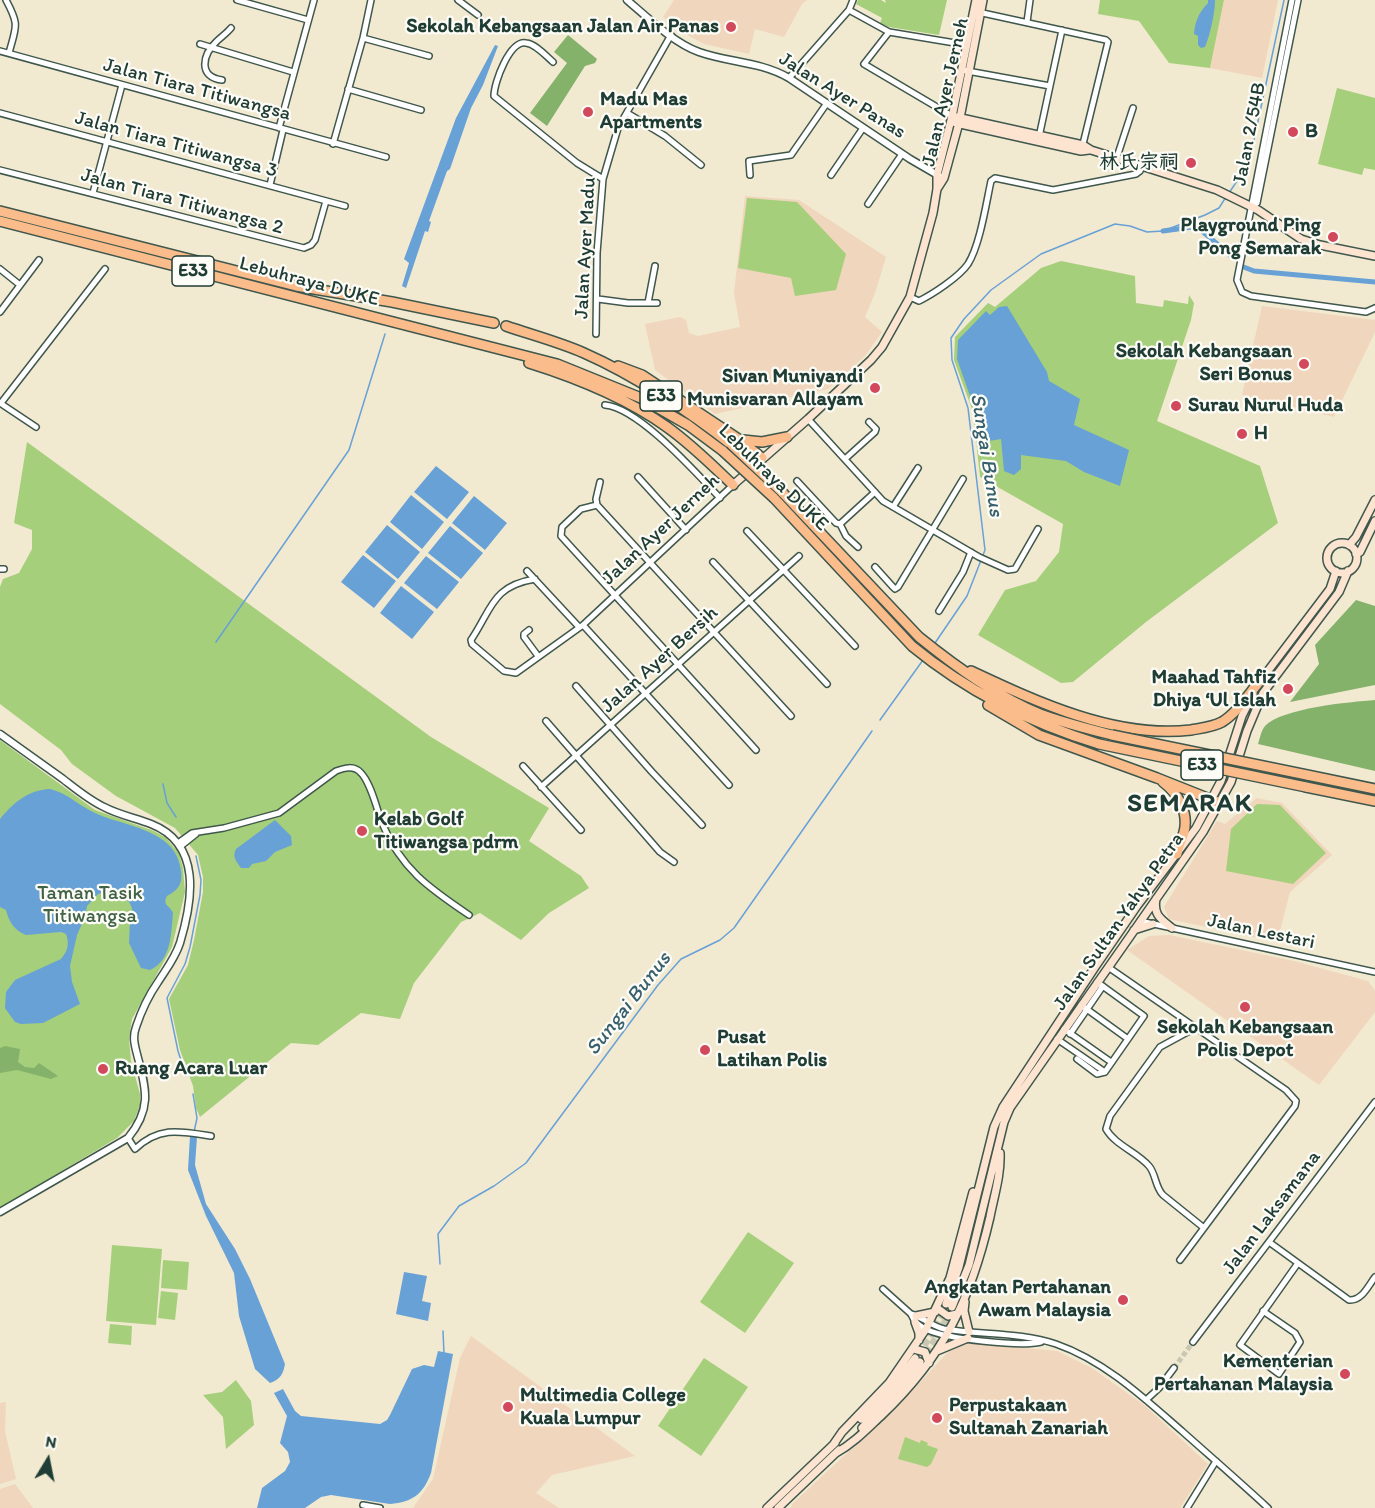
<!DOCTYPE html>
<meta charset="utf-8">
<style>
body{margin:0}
#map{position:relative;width:1375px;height:1508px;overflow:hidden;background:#f2e9d1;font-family:Itim,sans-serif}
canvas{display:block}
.north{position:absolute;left:18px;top:1430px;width:60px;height:60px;-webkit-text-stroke:4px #fdfcf7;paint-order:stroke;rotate:10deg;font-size:16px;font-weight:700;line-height:24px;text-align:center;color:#1f3d34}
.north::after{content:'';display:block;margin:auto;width:21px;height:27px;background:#1f3d34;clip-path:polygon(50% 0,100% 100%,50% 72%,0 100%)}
</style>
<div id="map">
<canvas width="1375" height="1508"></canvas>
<div class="north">N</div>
</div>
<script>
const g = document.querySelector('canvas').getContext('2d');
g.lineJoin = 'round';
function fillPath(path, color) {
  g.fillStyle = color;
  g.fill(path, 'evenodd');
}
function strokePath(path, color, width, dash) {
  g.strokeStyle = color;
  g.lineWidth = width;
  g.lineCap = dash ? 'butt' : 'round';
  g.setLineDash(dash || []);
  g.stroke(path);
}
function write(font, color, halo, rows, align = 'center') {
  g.font = font + ' Itim,"LXGW WenKai TC",sans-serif';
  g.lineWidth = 4.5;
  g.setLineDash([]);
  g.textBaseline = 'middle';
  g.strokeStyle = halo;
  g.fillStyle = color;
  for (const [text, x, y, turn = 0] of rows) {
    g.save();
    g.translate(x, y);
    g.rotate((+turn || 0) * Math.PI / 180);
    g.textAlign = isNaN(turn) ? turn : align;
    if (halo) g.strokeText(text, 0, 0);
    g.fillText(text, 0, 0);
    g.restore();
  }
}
const built = new Path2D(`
 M674,0H807L802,4L784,37L755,29L749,54L704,44L671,26L672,23L663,17Z
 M1224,0H1278L1262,78L1210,68Z
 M745,196L799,200L886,257L875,293L865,317L882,332L865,356L828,389L715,414L655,370L645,324L680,317L686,320L689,333L698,336L740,327L734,293Z
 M1262,306L1375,320V332L1334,417L1242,395Z
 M1257,798L1282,803L1332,855L1290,892L1277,942L1169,919L1164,907L1217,821L1225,824Z
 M1169,935L1294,961L1368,981L1375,991V1012L1319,1085L1127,950L1149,936Z
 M471,1336L635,1456L552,1475L536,1493L559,1508H413L433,1479L460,1358Z
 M967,1343L1057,1351L1092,1368L1144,1405L1208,1464L1180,1508H791L792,1504L899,1405L948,1352Z
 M6,1402L5,1431L16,1479L0,1484V1403Z
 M15,1484L33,1508H0V1489Z`);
const green = new Path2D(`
 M858,0H881L886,3L885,0H947L939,35L889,27L880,23L882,18L856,4Z
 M1100,0H1224L1210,68L1169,63L1139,21L1098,14Z
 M1337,88L1375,98V170L1364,168L1362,175L1318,164Z
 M747,198L797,202L846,254L836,290L795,296L791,278L738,268Z
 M1061,261L1135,276L1136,303L1163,307L1164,300L1188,304L1189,295L1194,303L1191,320L1157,421L1260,466L1278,523L1146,622L1073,682L1061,683L978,635L1005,590L1036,581L1059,552L1063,524L980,477L973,412L954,360L955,337L988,303L995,307L1041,268Z
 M27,442L431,737L549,808L529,841L581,876L589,888L549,913L521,940L480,913L461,922L414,983L400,1019L361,1013L318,1045L291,1043L200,1117L196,1108L193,1086L180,1050L169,999L188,965L194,940L203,892V877L198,855L175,828L116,796L72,764L61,750L0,704V587L3,579L19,573L32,549V530L14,523Z
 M0,740L95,810L154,831L166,838L179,853L183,868L185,892L172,947L132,1019L129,1039L131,1061L140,1094V1105L134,1121L117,1138L0,1208Z
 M1257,804L1280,805L1326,853L1293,884L1226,871L1231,829Z
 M748,1232L794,1263L745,1333L700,1302Z
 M112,1245L162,1249L156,1325L106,1321Z
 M163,1260L189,1262L187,1290L161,1288Z
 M161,1291L178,1293L175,1320L158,1318Z
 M110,1324L132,1326L131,1345L108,1343Z
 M704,1358L748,1387L701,1456L658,1426Z
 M236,1380L251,1401L254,1425L226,1449L223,1417L203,1395L222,1392Z
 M905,1437L920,1443L921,1440L928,1443L927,1445L938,1449L931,1464L927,1467L898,1459Z`);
const forest = new Path2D(`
 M568,35L597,59L595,63L585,66L547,126L530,113L567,63L554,52Z
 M1356,600L1375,606V685L1290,702L1319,664L1315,645Z
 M1375,700V771L1258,744C1260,738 1261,731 1265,726C1282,708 1350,702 1375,700Z
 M5,1046L20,1049L18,1062L25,1067L34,1068L39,1063L58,1076L51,1079L17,1070L0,1073V1048Z`);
const water = new Path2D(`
 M1208,0H1215C1215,13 1210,35 1205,47L1201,48L1198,45V36L1194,34C1195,22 1199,12 1208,3Z
 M495,45L498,46L483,85L471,108L450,169L447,171L429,221L431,222L428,232L425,231L406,288L402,286L409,263L404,259L456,118Z
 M1007,306L1047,372L1049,381L1080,399L1074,425L1129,450L1120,486L1084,472L1066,461L1021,455V469L1014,475L1004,471L1001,439L983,442L981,428L978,427L977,416L957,359L958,340L986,311L990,315L999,307Z
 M436,466L469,492L447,519L414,492Z
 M411,495L444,522L422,549L390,522Z
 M474,496L507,523L485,550L452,523Z
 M387,525L420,552L398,579L365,552Z
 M450,526L483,553L461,579L428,553Z
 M363,555L396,581L374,608L341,582Z
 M426,556L459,582L437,609L404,583Z
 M401,586L434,612L412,639L380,613Z
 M50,789C68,793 79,806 95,813C125,827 177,829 181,871C183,884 178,890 167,896C162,906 170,905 173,913C171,933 172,960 150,970L141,968L129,943L130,920H133C135,899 118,888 98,894L87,906L85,917L77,935L70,966L72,982L80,1004L43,1023L21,1024L15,1022L5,1008L6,992L15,980L61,959C67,952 70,944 66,934L61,932L26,935C14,930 9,922 6,910L0,907V819C13,803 28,790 50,789Z
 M275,820L291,836L292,845L275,852L266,861L252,864L249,868H241C236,861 232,857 236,849Z
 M190,1136L197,1137L195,1165L206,1204L235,1249L250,1279L285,1364C283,1374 281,1379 270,1383L255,1369L239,1316L234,1273L206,1216L188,1170Z
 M404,1272L427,1276L422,1301L431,1303L428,1321L396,1314Z
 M438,1351L453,1354L431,1473C423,1494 413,1502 390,1504L331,1495L321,1497L305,1508H257L262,1488L285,1471L290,1462L288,1452L280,1443L287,1416L274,1393L283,1389L295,1411L301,1416L380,1424L387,1420L390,1415L412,1369L424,1365L434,1367Z`);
const stream = new Path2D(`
 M1229,193L1249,163L1284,0
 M216,642L349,450L385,334
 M935,643L967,596L985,550L968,408L952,360L951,338L964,319L991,290L1041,254L1115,224L1130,226L1147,232L1163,231L1205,215L1219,208L1226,197
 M880,720L923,660
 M163,784L167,803L176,817
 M186,1076L178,1051L167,998L185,964L190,947L200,895L201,880L196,856
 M193,1094L197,1118L194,1132
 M440,1264L438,1234L459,1206L494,1186L526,1163L658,985L681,959L720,940L734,928L872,731
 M443,1331L444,1354`);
const canal = new Path2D(`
 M1163,231L1192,227L1201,230L1231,256
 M1241,266L1254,271L1375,282`);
const minorTunnel = new Path2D(`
 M1174,1368L1193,1342`);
const secondaryTunnel = new Path2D(`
 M918,1354L932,1333L944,1309
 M920,1362L939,1334L950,1312`);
const minor = new Path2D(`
 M6,0C20,26 16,26 9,53
 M237,0L308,20
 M458,0L478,15
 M1292,0L1237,280L1242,292L1251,296L1366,312L1375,308
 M849,10L889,32L967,45
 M978,12L1106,40L1108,42L1082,148
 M1027,22L1030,0
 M889,32L864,64L952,116
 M363,38L429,56
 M200,44L293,72
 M0,51L386,157
 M553,62C546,56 536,44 526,43C510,40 494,82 494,96L577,163L603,179
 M962,70L1050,86
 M789,78L849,10L853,0
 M222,80C198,77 202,55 217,41C221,37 227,33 231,28
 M348,89L421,110
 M0,113L345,206
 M627,113L665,136L701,165
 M279,128L314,0
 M1039,137L1062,30
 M333,144L363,38L371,0
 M1117,157L1133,108
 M0,170L304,248L311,245L315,240L326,201
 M750,175L749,161L791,155L827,103
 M831,175L863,128
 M270,185L283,130
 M93,193L122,85
 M868,204L902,154
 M1252,207L1257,203L1298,0
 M0,269L20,285
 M910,297L919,301C933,294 959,277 968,264C980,245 986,204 991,181L995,178L1053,190L1136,174L1140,171L1142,165
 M598,299L628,303H657
 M648,303L655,266
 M0,312L39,260
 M596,334L597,253L603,179L618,128L671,35
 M0,403L36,427
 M1,403L105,269
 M605,405C639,408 696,473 720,498
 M808,419L883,501L979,557L1008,570L1015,569L1038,529
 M845,459L875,432L876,429L869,422
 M638,477L686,530
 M797,481L836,523L840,524L846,536L858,547
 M600,482L596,499L597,505L581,509L562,527L561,536L756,750
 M597,505L791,716
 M893,507L918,468
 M840,524L875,492
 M747,531L855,646
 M713,562L827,684
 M875,567L893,587L895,589L898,587L963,479
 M0,569H4
 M527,571L579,627
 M535,579C492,586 492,609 471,640L472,644L504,671L516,673L583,625L733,485
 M939,611L963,572L971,552
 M583,625L729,785
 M529,630L524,634V637L538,656
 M576,686L652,772L702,825
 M546,721L660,852L674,862
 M523,766L581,830
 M541,787L799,556
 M178,843L192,833L224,828L279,813L336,771C344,768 354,765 361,773C371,783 377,810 382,823C401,869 429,888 469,915
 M181,846L196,834
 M1140,921L1375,972
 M1108,967L1286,1090L1296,1101L1295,1106L1180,1260
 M1081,1005L1128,1039
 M1195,1028L1160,1047L1110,1116L1106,1129C1115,1145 1137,1152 1149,1166C1156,1174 1155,1187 1163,1195L1204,1228
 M1064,1029L1111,1062
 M1070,1034L1103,986
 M1057,1039L1105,1072
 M1077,1059L1097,1074L1105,1072L1144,1016L1097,982
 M128,1138L135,1149C159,1126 180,1131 211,1136
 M1269,1242L1349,1300C1362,1301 1368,1286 1375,1277
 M883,1289L911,1314C914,1322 920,1327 928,1330C948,1339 1020,1347 1041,1342
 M1263,1311L1295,1333L1300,1342L1279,1374L1240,1345L1298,1263
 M911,1314C923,1317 931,1326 944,1329C981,1335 1021,1332 1056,1344C1105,1361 1145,1399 1183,1432C1211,1457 1240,1482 1268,1508
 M1193,1342L1375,1102
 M1146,1400L1159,1388L1174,1368
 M363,1505L380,1508
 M1187,1508L1216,1461`);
const tertiary = new Path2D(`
 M627,0C648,18 674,43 699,52C730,63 759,61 789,78L910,159L941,177
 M0,734C21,749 42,764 63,779C76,789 89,800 104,807C119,815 136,818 151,824C202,844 193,900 180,943C175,958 167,968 158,982C149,995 141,1012 136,1027C132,1038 135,1046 138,1058C147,1091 151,1110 128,1138L0,1212`);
const secondary = new Path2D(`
 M952,116L1083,145L1091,150L1217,190L1258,210L1301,239L1320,245L1375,256
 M956,123L1081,151L1089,150
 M937,189L944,178L959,123L983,0
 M733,485L808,419L871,360L882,347L910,297L933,213L937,189V175L953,112L976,0
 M1327 558a15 15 0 1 1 30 0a15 15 0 1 1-30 0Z
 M1349,545L1356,537L1375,500
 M1356,554L1360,552L1375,521
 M1258,684L1330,589L1336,571
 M1156,899C1153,915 1161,919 1172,928
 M1134,930L1153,924
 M965,1302L964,1311L969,1332
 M946,1304L959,1267L994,1127L1003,1107L1095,967L1137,906L1196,828L1221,781L1242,716L1253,694
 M952,1307L969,1265L1004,1122L1010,1108L1203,832L1231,782L1247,731L1263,693L1339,592L1348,571
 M937,1308L948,1316L957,1314
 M916,1316L935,1312
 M915,1322L919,1333V1340
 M914,1349L925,1352L929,1363
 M937,1351L968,1338
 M861,1419L901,1377L915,1358
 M862,1428L906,1382L920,1362
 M833,1445L842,1432L889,1383L926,1329L950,1278L973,1192
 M836,1453C854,1443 867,1429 882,1415C944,1356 971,1299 990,1217C994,1196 1001,1175 1000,1153
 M767,1508L835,1443
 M778,1508L839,1450`);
const motorway = new Path2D(`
 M0,211L296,286L392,302L494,323
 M0,221L557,364L641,398L688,425L723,451
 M506,326C532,335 559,342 584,353C634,375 690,412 733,446
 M529,363C577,378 625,397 667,427C691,444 712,465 733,485
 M618,366L642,375L740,440L762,458
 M743,440L762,442L787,437
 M782,492L919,637C956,667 996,696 1040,714C1064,723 1088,729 1112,735
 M774,498L912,646C968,692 1030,723 1099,744
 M971,671C1037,702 1116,739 1191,730C1202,728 1213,727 1222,722C1237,713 1248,695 1259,682
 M988,705L1039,735L1157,778L1220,803
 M1307,775L1375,789
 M1163,782C1178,793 1189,813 1184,832C1182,840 1178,846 1177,854
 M1306,787L1375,801`);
const motorwayBridge = new Path2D(`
 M733,446L782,492
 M723,451L774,498
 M1112,735L1307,775
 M1099,744L1306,787`);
const markers = [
 [731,27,6,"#d1495b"],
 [588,112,6,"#d1495b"],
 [1293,132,6,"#d1495b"],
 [1191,163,6,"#d1495b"],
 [1333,237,6,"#d1495b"],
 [1304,364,6,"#d1495b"],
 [875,388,6,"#d1495b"],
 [1176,406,6,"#d1495b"],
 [1242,434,6,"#d1495b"],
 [1288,689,6,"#d1495b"],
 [362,831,6,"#d1495b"],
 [1245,1007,6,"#d1495b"],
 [705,1050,6,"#d1495b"],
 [103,1069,6,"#d1495b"],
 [1123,1300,6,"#d1495b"],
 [1345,1374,6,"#d1495b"],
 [508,1407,6,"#d1495b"],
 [937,1418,6,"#d1495b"]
];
const shields = [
 [193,271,42],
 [661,396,42],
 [1202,765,42]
];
const shieldNames = [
 ["E33",193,271],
 ["E33",661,396],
 ["E33",1202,765]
];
const poiNames = [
 ["Sekolah Kebangsaan Jalan Air Panas",719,27,"right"],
 ["Madu Mas",600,100],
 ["Apartments",600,123],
 ["B",1305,132],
 ["林氏宗祠",1179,163,"right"],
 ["Playground Ping",1321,226,"right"],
 ["Pong Semarak",1321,249,"right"],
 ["Sekolah Kebangsaan",1292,352,"right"],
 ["Seri Bonus",1292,375,"right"],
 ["Sivan Muniyandi",863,377,"right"],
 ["Munisvaran Allayam",863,400,"right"],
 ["Surau Nurul Huda",1188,406],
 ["H",1254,434],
 ["Maahad Tahfiz",1276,678,"right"],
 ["Dhiya ‘Ul Islah",1276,701,"right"],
 ["Kelab Golf",374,820],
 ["Titiwangsa pdrm",374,843],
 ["Sekolah Kebangsaan",1245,1028,"center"],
 ["Polis Depot",1245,1051,"center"],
 ["Pusat",717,1038],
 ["Latihan Polis",717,1061],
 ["Ruang Acara Luar",115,1069],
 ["Angkatan Pertahanan",1111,1288,"right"],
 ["Awam Malaysia",1111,1311,"right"],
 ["Kementerian",1333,1362,"right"],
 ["Pertahanan Malaysia",1333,1385,"right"],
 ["Multimedia College",520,1396],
 ["Kuala Lumpur",520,1419],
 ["Perpustakaan",949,1406],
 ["Sultanah Zanariah",949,1429]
];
const streetNames = [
 ["Jalan Tiara Titiwangsa",197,90,15],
 ["Jalan Ayer Jerneh",946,92,-77],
 ["Jalan Ayer Panas",842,96,32],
 ["Jalan 2/54B",1250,134,-79],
 ["Jalan Tiara Titiwangsa 3",176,145,15],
 ["Jalan Tiara Titiwangsa 2",182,202,15],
 ["Jalan Ayer Madu",586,248,-87],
 ["Lebuhraya DUKE",309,282,15],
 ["Lebuhraya DUKE",773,478,44],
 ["Jalan Ayer Jerneh",661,530,-43],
 ["Jalan Ayer Bersih",660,660,-42],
 ["Jalan Sultan Yahya Petra",1119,922,-55],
 ["Jalan Lestari",1261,932,12],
 ["Jalan Laksamana",1272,1213,-53]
];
const parkNames = [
 ["Taman Tasik",90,894],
 ["Titiwangsa",90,917]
];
const waterNames = [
 ["Sungai Bunus",986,455,81],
 ["Sungai Bunus",629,1004,-52]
];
const districtNames = [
 ["SEMARAK",1190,804]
];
fillPath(built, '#efd6bc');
fillPath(green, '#a5cf7b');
fillPath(forest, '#84b26b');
fillPath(water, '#67a1d6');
strokePath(stream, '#67a1d6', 1.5);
strokePath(canal, '#67a1d6', 5);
strokePath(minorTunnel, '#c8c7b2', 5, [5, 2.5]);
strokePath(secondaryTunnel, '#c8c7b2', 7, [7, 3.5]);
strokePath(minor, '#3f574c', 8);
strokePath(tertiary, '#3f574c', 9);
strokePath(secondary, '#3f574c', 10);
strokePath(motorway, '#3f574c', 12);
strokePath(minor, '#fff', 5);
strokePath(tertiary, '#fff', 6);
strokePath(secondary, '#fde4d1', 7);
strokePath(motorway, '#fabc8b', 9);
strokePath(motorwayBridge, '#3f574c', 12, []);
strokePath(motorwayBridge, '#fabc8b', 9);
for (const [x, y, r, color] of markers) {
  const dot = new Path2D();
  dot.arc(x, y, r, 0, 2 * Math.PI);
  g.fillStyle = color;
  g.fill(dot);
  strokePath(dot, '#fdfcf7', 2);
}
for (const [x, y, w] of shields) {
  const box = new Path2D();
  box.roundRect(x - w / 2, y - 15, w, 30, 4.5);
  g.fillStyle = '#fdfcf7';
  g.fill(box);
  strokePath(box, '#1f3d34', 1.5);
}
write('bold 18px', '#1f3d34', null, shieldNames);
write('bold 20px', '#1f3d34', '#fdfcf7', poiNames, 'left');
write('20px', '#1f3d34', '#fdfcf7', streetNames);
write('20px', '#406246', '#fdfcf7', parkNames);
write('italic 21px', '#38606d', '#fdfcf7', waterNames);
g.letterSpacing = '1.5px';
write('bold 26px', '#1f3d34', '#fdfcf7', districtNames);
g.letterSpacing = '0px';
</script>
